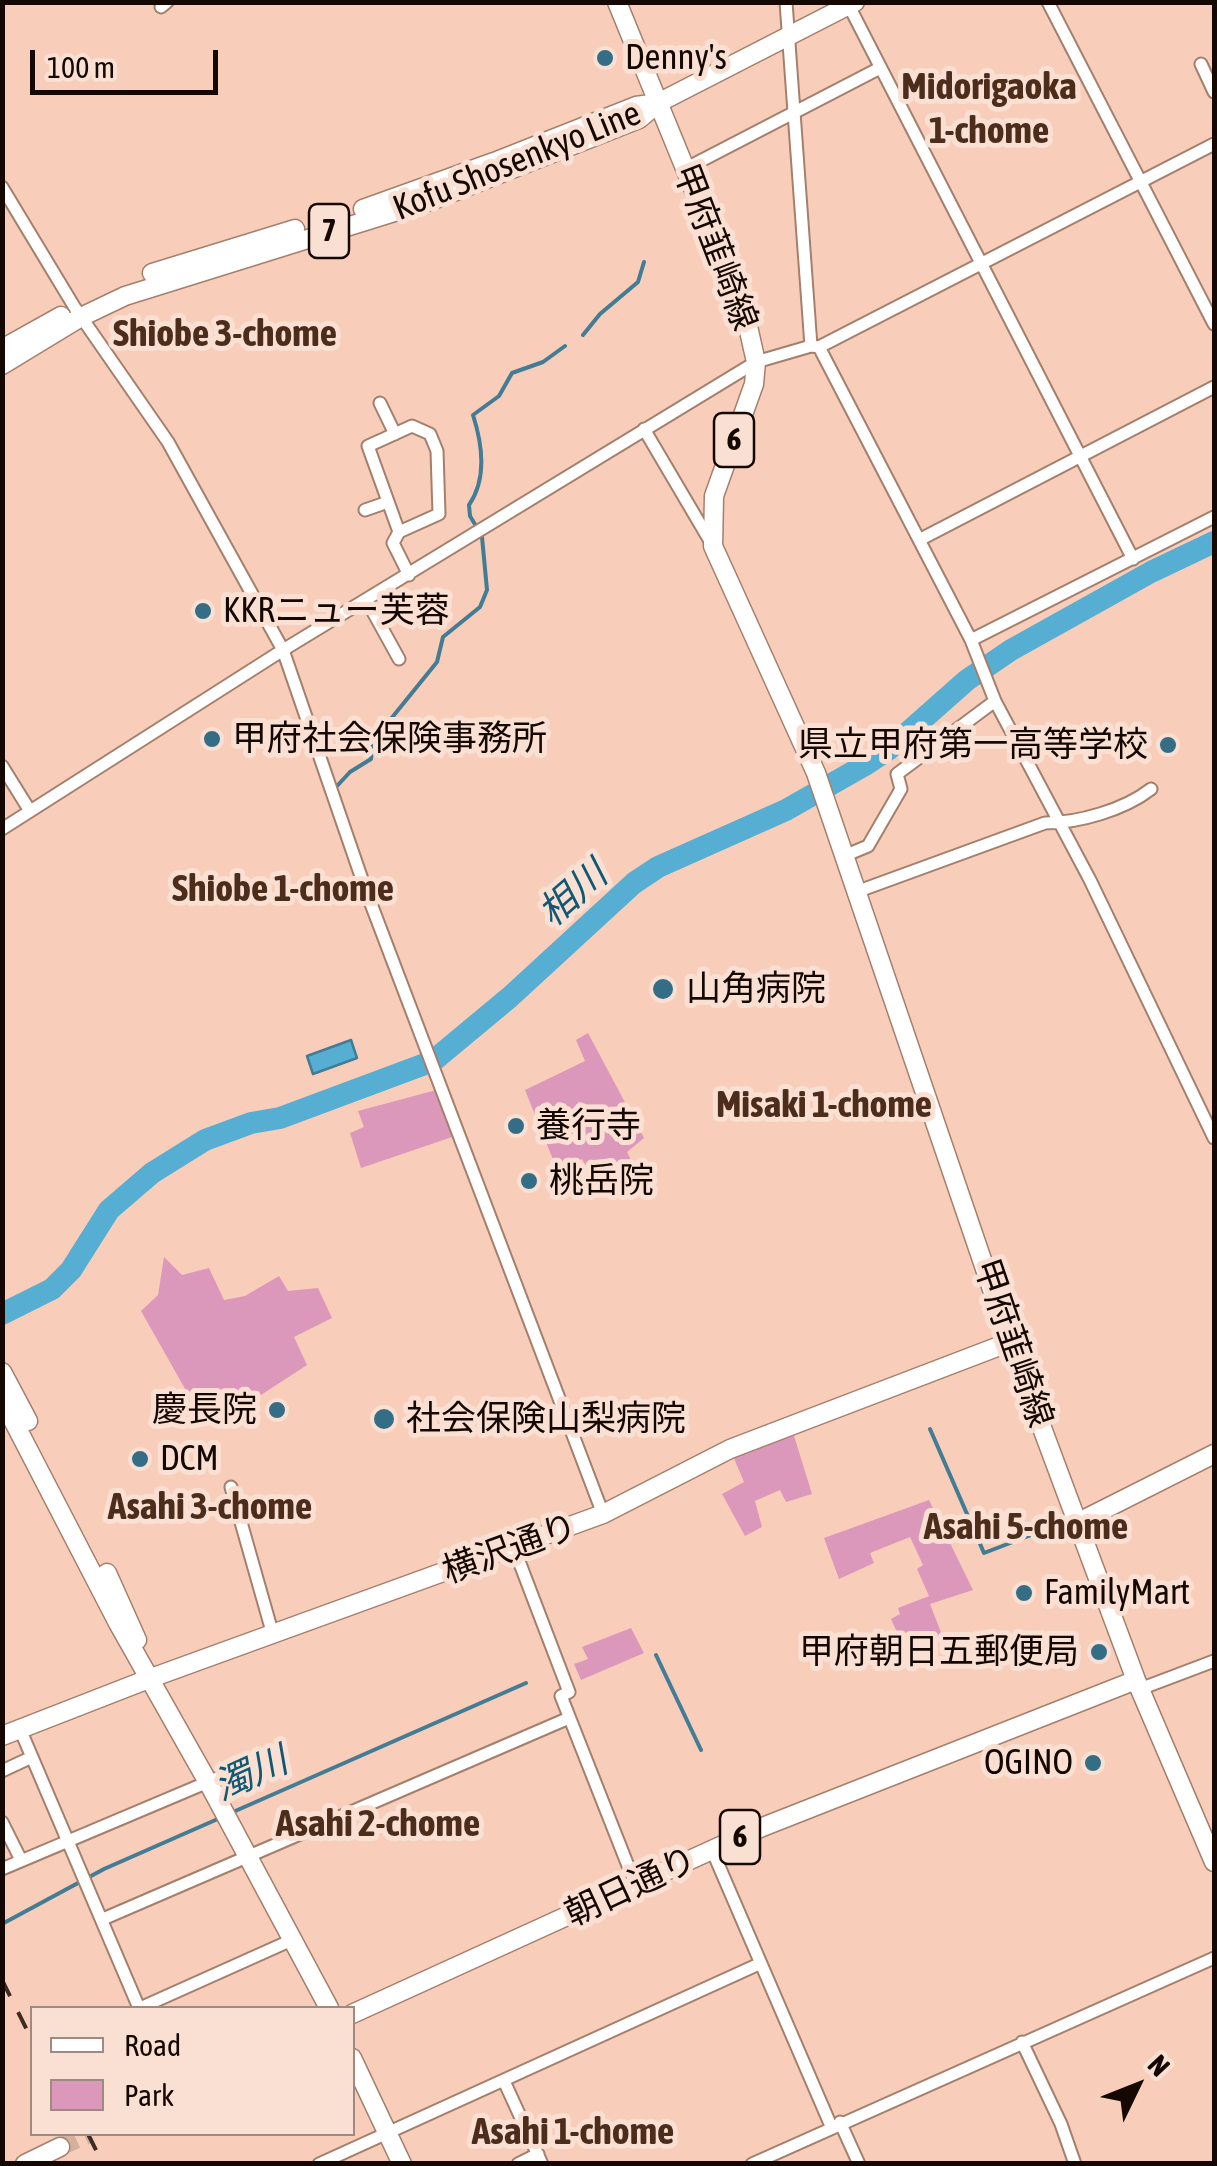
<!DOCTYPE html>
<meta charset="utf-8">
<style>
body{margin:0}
#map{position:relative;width:1217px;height:2166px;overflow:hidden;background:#f8ceba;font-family:"Asap Condensed",sans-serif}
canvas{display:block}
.frame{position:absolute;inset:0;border:5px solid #150803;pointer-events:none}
.legend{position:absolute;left:30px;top:2006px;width:325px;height:130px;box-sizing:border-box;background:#f9e0d3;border:2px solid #9e8a80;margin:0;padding:12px 18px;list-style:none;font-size:30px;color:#150803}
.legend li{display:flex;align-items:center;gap:20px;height:50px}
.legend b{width:50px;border:2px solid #9e8a80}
.north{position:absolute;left:1087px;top:2036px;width:100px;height:100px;-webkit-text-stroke:8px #f9e0d3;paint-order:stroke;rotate:47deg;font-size:28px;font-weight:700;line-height:40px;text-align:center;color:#150803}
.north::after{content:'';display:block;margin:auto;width:35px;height:45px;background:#150803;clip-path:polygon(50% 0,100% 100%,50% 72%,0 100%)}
.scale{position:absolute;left:30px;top:50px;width:188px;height:45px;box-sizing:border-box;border:5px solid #150803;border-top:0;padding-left:12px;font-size:30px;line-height:35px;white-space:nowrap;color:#150803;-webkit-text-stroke:8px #f9e0d3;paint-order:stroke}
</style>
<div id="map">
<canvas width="1217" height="2166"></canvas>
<div class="frame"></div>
<ul class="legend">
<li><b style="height:12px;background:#fff"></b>Road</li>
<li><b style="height:28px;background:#dc98ba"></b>Park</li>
</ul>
<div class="north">N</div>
<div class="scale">100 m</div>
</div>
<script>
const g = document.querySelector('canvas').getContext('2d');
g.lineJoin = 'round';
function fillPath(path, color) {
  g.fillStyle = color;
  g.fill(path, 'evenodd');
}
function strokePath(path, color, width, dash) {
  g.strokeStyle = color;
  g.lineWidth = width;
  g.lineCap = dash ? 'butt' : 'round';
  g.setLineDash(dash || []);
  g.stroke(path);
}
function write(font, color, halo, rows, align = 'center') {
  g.font = font + ' "Asap Condensed","Noto Sans JP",sans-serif';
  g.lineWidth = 10;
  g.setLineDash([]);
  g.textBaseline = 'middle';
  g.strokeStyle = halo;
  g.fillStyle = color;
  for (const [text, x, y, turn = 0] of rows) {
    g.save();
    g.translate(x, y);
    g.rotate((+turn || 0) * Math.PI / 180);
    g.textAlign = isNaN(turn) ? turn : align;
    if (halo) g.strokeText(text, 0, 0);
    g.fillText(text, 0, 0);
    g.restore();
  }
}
const green = new Path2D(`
 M588,1033L644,1138L627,1152L635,1168L598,1187L582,1159L558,1172L525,1090L585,1061L576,1040Z
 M440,1089L458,1135L361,1168L350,1133L364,1127L358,1111Z
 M164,1257L182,1275L209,1268L224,1300L245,1296L279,1276L288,1291L318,1288L332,1318L294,1337L307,1365L261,1395L259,1391L247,1394L224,1411L216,1398L197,1410L141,1311L158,1295Z
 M791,1426L812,1494L786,1502L780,1490L755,1501L762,1527L745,1536L722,1494L744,1482L730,1449Z
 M929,1500L973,1590L930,1604L942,1635L904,1648L891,1619L900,1614L898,1608L929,1596L917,1569L923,1565L910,1537L870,1553L874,1563L839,1579L824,1538Z
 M631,1628L644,1653L581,1680L574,1664L588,1659L582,1647Z`);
const water = new Path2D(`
 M351,1040L357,1058L313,1074L307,1056Z`);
const stream = new Path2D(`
 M583,335L600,314L638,282L644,262
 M476,526L470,516L469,505C487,479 482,443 473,415L499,396L512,373L543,362L565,346
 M337,786L350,772L371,759L373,741L437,662L443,637L480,607L487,590L482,537
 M930,1429L984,1553L1060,1524
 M656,1655L701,1750
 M233,1812L526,1683
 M2,1924L104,1869L220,1818`);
const river = new Path2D(`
 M2,1314L52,1289L71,1270L109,1210L152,1173L205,1140L251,1123L280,1118L433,1061L510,997L634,883L658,867L786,810L865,765L889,749L967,680L1011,650L1151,572L1214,542`);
const primaryTunnel = new Path2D(`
 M60,2147L89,2134`);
const street = new Path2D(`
 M786,2L811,346
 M847,2L1133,559
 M1048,2L1214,324
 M161,7L167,2
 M1201,64L1214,92
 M685,169L880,68
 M2,187L75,308L168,442L283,650L365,888L603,1514
 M819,347L971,640L995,701L1090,880L1214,1138
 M380,403L395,434
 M644,429L710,541
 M365,510L388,502
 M399,532L439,514L437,451L430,434L412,426L368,446L399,532L393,543L409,575
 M919,540L1214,387
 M367,601L399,659
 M971,640L1214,517
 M2,766L30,811
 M2,829L283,650L756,362L811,346L819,347L1214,144
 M844,856L868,846L901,789L897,774L995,701
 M856,892L1045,823C1078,823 1124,810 1151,789
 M231,1487L273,1635
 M514,1548L569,1692L561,1696L636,1886
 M1140,1689L1214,1661
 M20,1729L139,2008
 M2,1771L32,1757
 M2,1822L21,1860
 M712,1850L831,2126
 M2,1869L279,1752
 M103,1919L569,1718
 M140,2008L294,1939
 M1022,2042L1061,2124L1075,2164
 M504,2081L542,2164
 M840,2122L859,2164
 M319,2164L759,1964
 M518,2164L538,2154
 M752,2164L1214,1958`);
const secondary = new Path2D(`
 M658,103L855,2
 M2,1372L28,1421
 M2,1399L118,1623L209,1784L329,2008
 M1077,1523L1214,1454
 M107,1573L137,1640
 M2,1736L151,1678L603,1514L730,1449L1010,1342
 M352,2058L402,2164`);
const primary = new Path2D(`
 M617,2L734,288L747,322L756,362L754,384L714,496L713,546L816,773L1010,1342L1136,1680L1214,1862
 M363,209L494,162L636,106L658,103
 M152,273L295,229
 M2,349L61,316
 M2,365L81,317L125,296L433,200L639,119L658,103
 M352,2014L760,1828L1136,1680
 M25,2164L60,2147`);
const rail = new Path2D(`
 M2,1980L32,2040
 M88,2134L103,2164`);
const markers = [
 [605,58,10,"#336e86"],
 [203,611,10,"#336e86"],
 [212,739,10,"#336e86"],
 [1168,745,10,"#336e86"],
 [663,989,12,"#336e86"],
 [516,1126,10,"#336e86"],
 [529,1181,10,"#336e86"],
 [277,1410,10,"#336e86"],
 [384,1419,12,"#336e86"],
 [140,1459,10,"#336e86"],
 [1024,1593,10,"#336e86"],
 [1099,1652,10,"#336e86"],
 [1093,1763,10,"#336e86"]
];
const shields = [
 [329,231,40],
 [734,440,40],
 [740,1837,40]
];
const shieldNames = [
 ["7",329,231],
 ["6",734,440],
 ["6",740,1837]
];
const poiNames = [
 ["Denny's",625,58],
 ["KKRニュー芙蓉",223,611],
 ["甲府社会保険事務所",232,739],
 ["県立甲府第一高等学校",1148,745,"right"],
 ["山角病院",686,989],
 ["養行寺",536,1126],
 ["桃岳院",549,1181],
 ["慶長院",257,1410,"right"],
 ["社会保険山梨病院",406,1419],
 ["DCM",160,1459],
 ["FamilyMart",1044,1593],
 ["甲府朝日五郵便局",1079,1652,"right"],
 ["OGINO",1073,1763,"right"]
];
const streetNames = [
 ["Kofu Shosenkyo Line",517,161,-22],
 ["甲府韮崎線",715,247,69],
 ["甲府韮崎線",1013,1343,71],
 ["横沢通り",510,1549,-20],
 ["朝日通り",631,1887,-25]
];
const neighbourhoodNames = [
 ["Midorigaoka",989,87],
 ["1-chome",989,131],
 ["Shiobe 3-chome",225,334],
 ["Shiobe 1-chome",283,889],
 ["Misaki 1-chome",824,1105],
 ["Asahi 3-chome",210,1507],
 ["Asahi 5-chome",1026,1527],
 ["Asahi 2-chome",378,1824],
 ["Asahi 1-chome",573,2132]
];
const waterNames = [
 ["相川",573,894,-41],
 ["濁川",251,1774,-24]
];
fillPath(green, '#dc98ba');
fillPath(water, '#56aed3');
strokePath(water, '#427c95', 2.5);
strokePath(stream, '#427c95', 4);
strokePath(river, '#56aed3', 22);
strokePath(primaryTunnel, '#d6b09f', 18, [18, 9]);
strokePath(street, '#a47f6c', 15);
strokePath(secondary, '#a47f6c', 21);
strokePath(primary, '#a47f6c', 21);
strokePath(street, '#fff', 11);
strokePath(secondary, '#fff', 18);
strokePath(primary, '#fff', 18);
strokePath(rail, '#3e2c24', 4, [18, 18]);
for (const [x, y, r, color] of markers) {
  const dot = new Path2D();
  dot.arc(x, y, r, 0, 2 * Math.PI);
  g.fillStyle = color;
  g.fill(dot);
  strokePath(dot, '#f9e0d3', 4);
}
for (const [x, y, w] of shields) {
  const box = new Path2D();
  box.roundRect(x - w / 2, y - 27, w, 54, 8);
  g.fillStyle = '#f9e0d3';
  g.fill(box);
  strokePath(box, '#150803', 2.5);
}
write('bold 32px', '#150803', null, shieldNames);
write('35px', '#150803', '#f9e0d3', poiNames, 'left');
write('35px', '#150803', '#f9e0d3', streetNames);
write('bold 38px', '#4c2c1b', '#f9e0d3', neighbourhoodNames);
write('italic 38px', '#115872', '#f9e0d3', waterNames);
</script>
